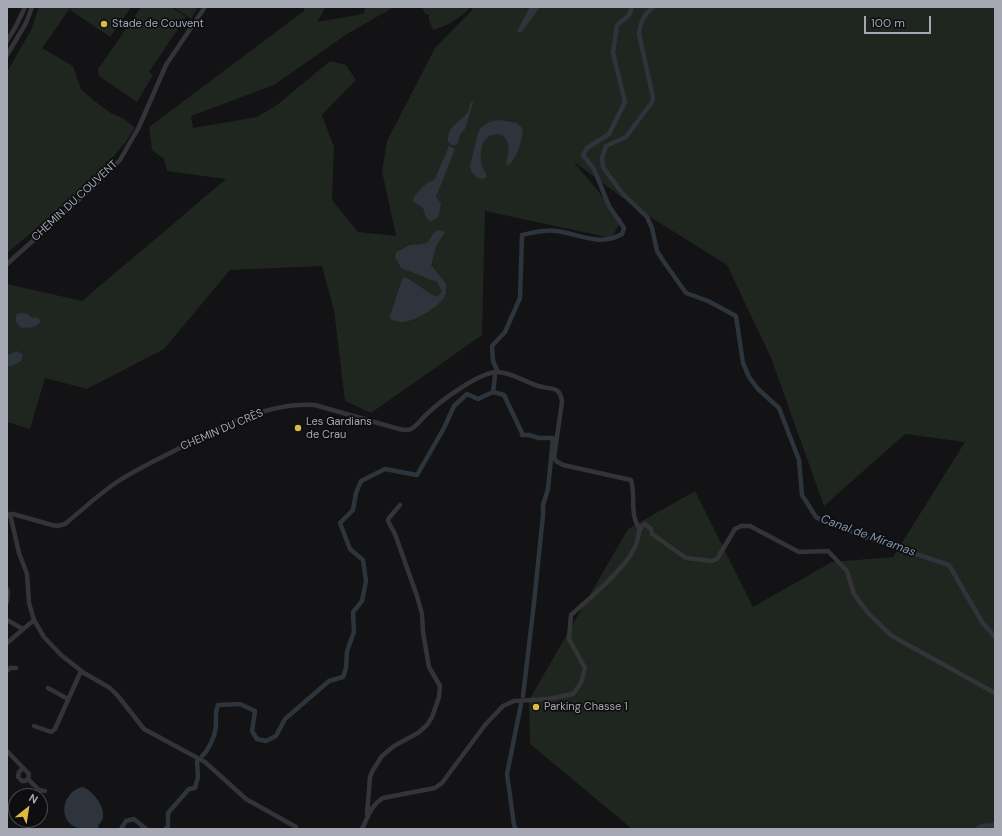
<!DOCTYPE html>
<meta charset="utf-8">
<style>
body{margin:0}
#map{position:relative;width:1002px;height:836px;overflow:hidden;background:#131214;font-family:"DM Sans",sans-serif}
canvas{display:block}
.frame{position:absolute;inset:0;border:8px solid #a5a8b3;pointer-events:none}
.north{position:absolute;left:8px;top:788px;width:40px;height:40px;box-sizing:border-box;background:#0e0d0f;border:1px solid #4a4b51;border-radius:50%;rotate:30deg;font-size:11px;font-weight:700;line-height:16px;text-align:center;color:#a5a8b3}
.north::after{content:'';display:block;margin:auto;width:14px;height:18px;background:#dfb940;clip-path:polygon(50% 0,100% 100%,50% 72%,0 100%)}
.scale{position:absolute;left:864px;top:16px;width:67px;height:18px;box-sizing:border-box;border:2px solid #a5a8b3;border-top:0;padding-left:5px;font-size:12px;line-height:14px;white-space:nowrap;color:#a5a8b3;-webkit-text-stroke:3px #0e0d0f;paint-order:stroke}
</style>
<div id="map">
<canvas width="1002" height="836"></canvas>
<div class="frame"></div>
<div class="north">N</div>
<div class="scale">100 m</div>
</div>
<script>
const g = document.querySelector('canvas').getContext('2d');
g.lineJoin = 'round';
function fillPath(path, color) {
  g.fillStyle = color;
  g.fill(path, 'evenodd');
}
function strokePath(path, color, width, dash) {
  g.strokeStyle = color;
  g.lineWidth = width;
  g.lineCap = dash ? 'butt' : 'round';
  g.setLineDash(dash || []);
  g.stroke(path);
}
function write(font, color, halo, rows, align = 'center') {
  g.font = font + ' "DM Sans",sans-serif';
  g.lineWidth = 3.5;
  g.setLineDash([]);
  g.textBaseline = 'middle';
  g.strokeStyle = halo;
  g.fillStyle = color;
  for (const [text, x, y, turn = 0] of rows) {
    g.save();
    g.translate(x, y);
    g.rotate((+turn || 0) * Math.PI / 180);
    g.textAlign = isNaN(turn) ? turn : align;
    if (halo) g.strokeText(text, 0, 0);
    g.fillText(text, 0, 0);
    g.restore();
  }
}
const green = new Path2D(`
 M39,7H71L42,48L73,66L81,89L93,100L111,113L124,119L135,128L124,144L93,181L7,253V72L31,30Z
 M72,7H131L110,37L70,10Z
 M141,7H171L186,17L149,72L153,75L137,102L99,76L98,69Z
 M173,7H198L191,19Z
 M305,7H326L317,22L363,14L366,7H394L347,34L274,85L191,116L193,128L257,117L277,105L330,61L346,65L356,80L322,115L334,147L332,200L358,232L396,236L382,171L387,141L435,48L471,11L474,7H995V829H632L530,744L529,700L628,529L695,491L753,607L832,562L893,557L965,442L905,434L824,506L771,358L727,265L639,210L573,161L622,220L611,238L485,211L482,335L371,413L345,401L334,310L322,266L230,270L164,349L87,389L45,378L30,429L7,422V284L82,301L226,179L167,171L164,159L152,150L149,127L304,11Z
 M422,7H470C463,17 445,27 433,30L429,20V14L426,15Z`);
const water = new Path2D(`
 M530,7H540L521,33L517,31Z
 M471,102H473V103L465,129L461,133L457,144L455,145H451L448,141C447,125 462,121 468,112C469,109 470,105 471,102Z
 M499,120L517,123L523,129C522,139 517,161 507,166C505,159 512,150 506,139C501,131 489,134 484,141C481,146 480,156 481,162C482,167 485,172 487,177L482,179L477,178L471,171L470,166L478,133C482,124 490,121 499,120Z
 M449,146L455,149L436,197L441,204L438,217L430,222L426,217L423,208L413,201L415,195L426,184L435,179Z
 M438,230L445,232L436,246L431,265L446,284C446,288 446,293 445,296C439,307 414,322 402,322C398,322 394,320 390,319V316L403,277L407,278L434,296H438L442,291L437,282L401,268L395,257L396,252C402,250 405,247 410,245C415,244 421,245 426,243C432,241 431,232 438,230Z
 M22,313L28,314L30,317L38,318L41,322L34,327L22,328C18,325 13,320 17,314Z
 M17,351L23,355L21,361L12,366H8L7,355Z
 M83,787C92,790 104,806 103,815C103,820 101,822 98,826L99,827C96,829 92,829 87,829C54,829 61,790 83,787Z`);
const canal = new Path2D(`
 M654,7C644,13 640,24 639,34L653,97L652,102L626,137L606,146L602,158L603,167L622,193L647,217L652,228L657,251L664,262L686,293L708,301L736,316L743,363L749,377L758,389L779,408L799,460L802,495L816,517L823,521L865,537L949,565L982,622L995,637
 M497,370L493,361L492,346L505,332L520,298L522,235C532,233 545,229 556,231C580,234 599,247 622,234L624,228L609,206L594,169L583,155L587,148L609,134L625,102L613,53L617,25L629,15L632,7
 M493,392L504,395L522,433V435H529L539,438H553L548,489L543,505V515L534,603L523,696
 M202,756C209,750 216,734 216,724C216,717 215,712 218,705L240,704L255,711L252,731L257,739L266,741L276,736L285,719L329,681L343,677L346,668L347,651L354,632L353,612L362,601L366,581L363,560L350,549L340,523L353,510L356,493L361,481L385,469L417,475L444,428L454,406L467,394L478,399L493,392L495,376
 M121,829L126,821L134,819L146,829
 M165,829L168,827V813L189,789L195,788L198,777L197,761
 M516,829L514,825L507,774L521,704
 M977,829L982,826L995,825`);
const minor = new Path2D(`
 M7,41L16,26L25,7
 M7,55L26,23L32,7
 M7,264L93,187L120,160L139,127L166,65L205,7
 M8,514L11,518L19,553L27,574L29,603L34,620L44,637L61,655L84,673L110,688L118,696L144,729L205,762L246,799L296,827L295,829
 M9,515L13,514L52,525L57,526L65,524C82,510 99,494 117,482C134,471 152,462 170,453C212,431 267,401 315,405L399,429C403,430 407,431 411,429C418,425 423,417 429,412C442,400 480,372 497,372C511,372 525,382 538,386C551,390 560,385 562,402L554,457L556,461L563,465L631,480C636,495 629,515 640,529
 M7,589L8,592L7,602
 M7,620L23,629
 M7,643L34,620
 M7,671L10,668H16
 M48,688L68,699
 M34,726L51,732L55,729L81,671
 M7,751L29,774L28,779L25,781H22L18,777L19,772L23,768
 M28,779L39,790L45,791
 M367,815L370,777L373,770L382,756L394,746L418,733L427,725L432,717L439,697L440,686L429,667L423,632L422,614L417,596L395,534L388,521L389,518L400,505
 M362,829C368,817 371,805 383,798L435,788L442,783L485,725L503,706L514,701L548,699L573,694L581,683L585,668L569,639L571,615C591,597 614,578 630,556C632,552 636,547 637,542C639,536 638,527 645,524L651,529L652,534L686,558L712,561L717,559L735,529L741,526H750L799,552L828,551L847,571L854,594L857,598L868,613L892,636L995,693`);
const markers = [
 [104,24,4,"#dfb940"],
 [298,428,4,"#dfb940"],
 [536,707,4,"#dfb940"]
];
const poiNames = [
 ["Stade de Couvent",112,24],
 ["Les Gardians",306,422],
 ["de Crau",306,435],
 ["Parking Chasse 1",544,707]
];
const streetNames = [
 ["CHEMIN DU COUVENT",75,201,-43],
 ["CHEMIN DU CRÈS",222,430,-23]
];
const waterNames = [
 ["Canal de Miramas",868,536,20]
];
fillPath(green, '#1f2620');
fillPath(water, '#2d343b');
strokePath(canal, '#2d343b', 4.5);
strokePath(minor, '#343438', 4.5);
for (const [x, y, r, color] of markers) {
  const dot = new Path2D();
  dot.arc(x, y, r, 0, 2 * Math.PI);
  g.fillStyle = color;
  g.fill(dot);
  strokePath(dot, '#0e0d0f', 1.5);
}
write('11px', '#a5a8b3', '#0e0d0f', poiNames, 'left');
write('11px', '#a5a8b3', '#0e0d0f', streetNames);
write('italic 12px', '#7f92ab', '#0e0d0f', waterNames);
</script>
